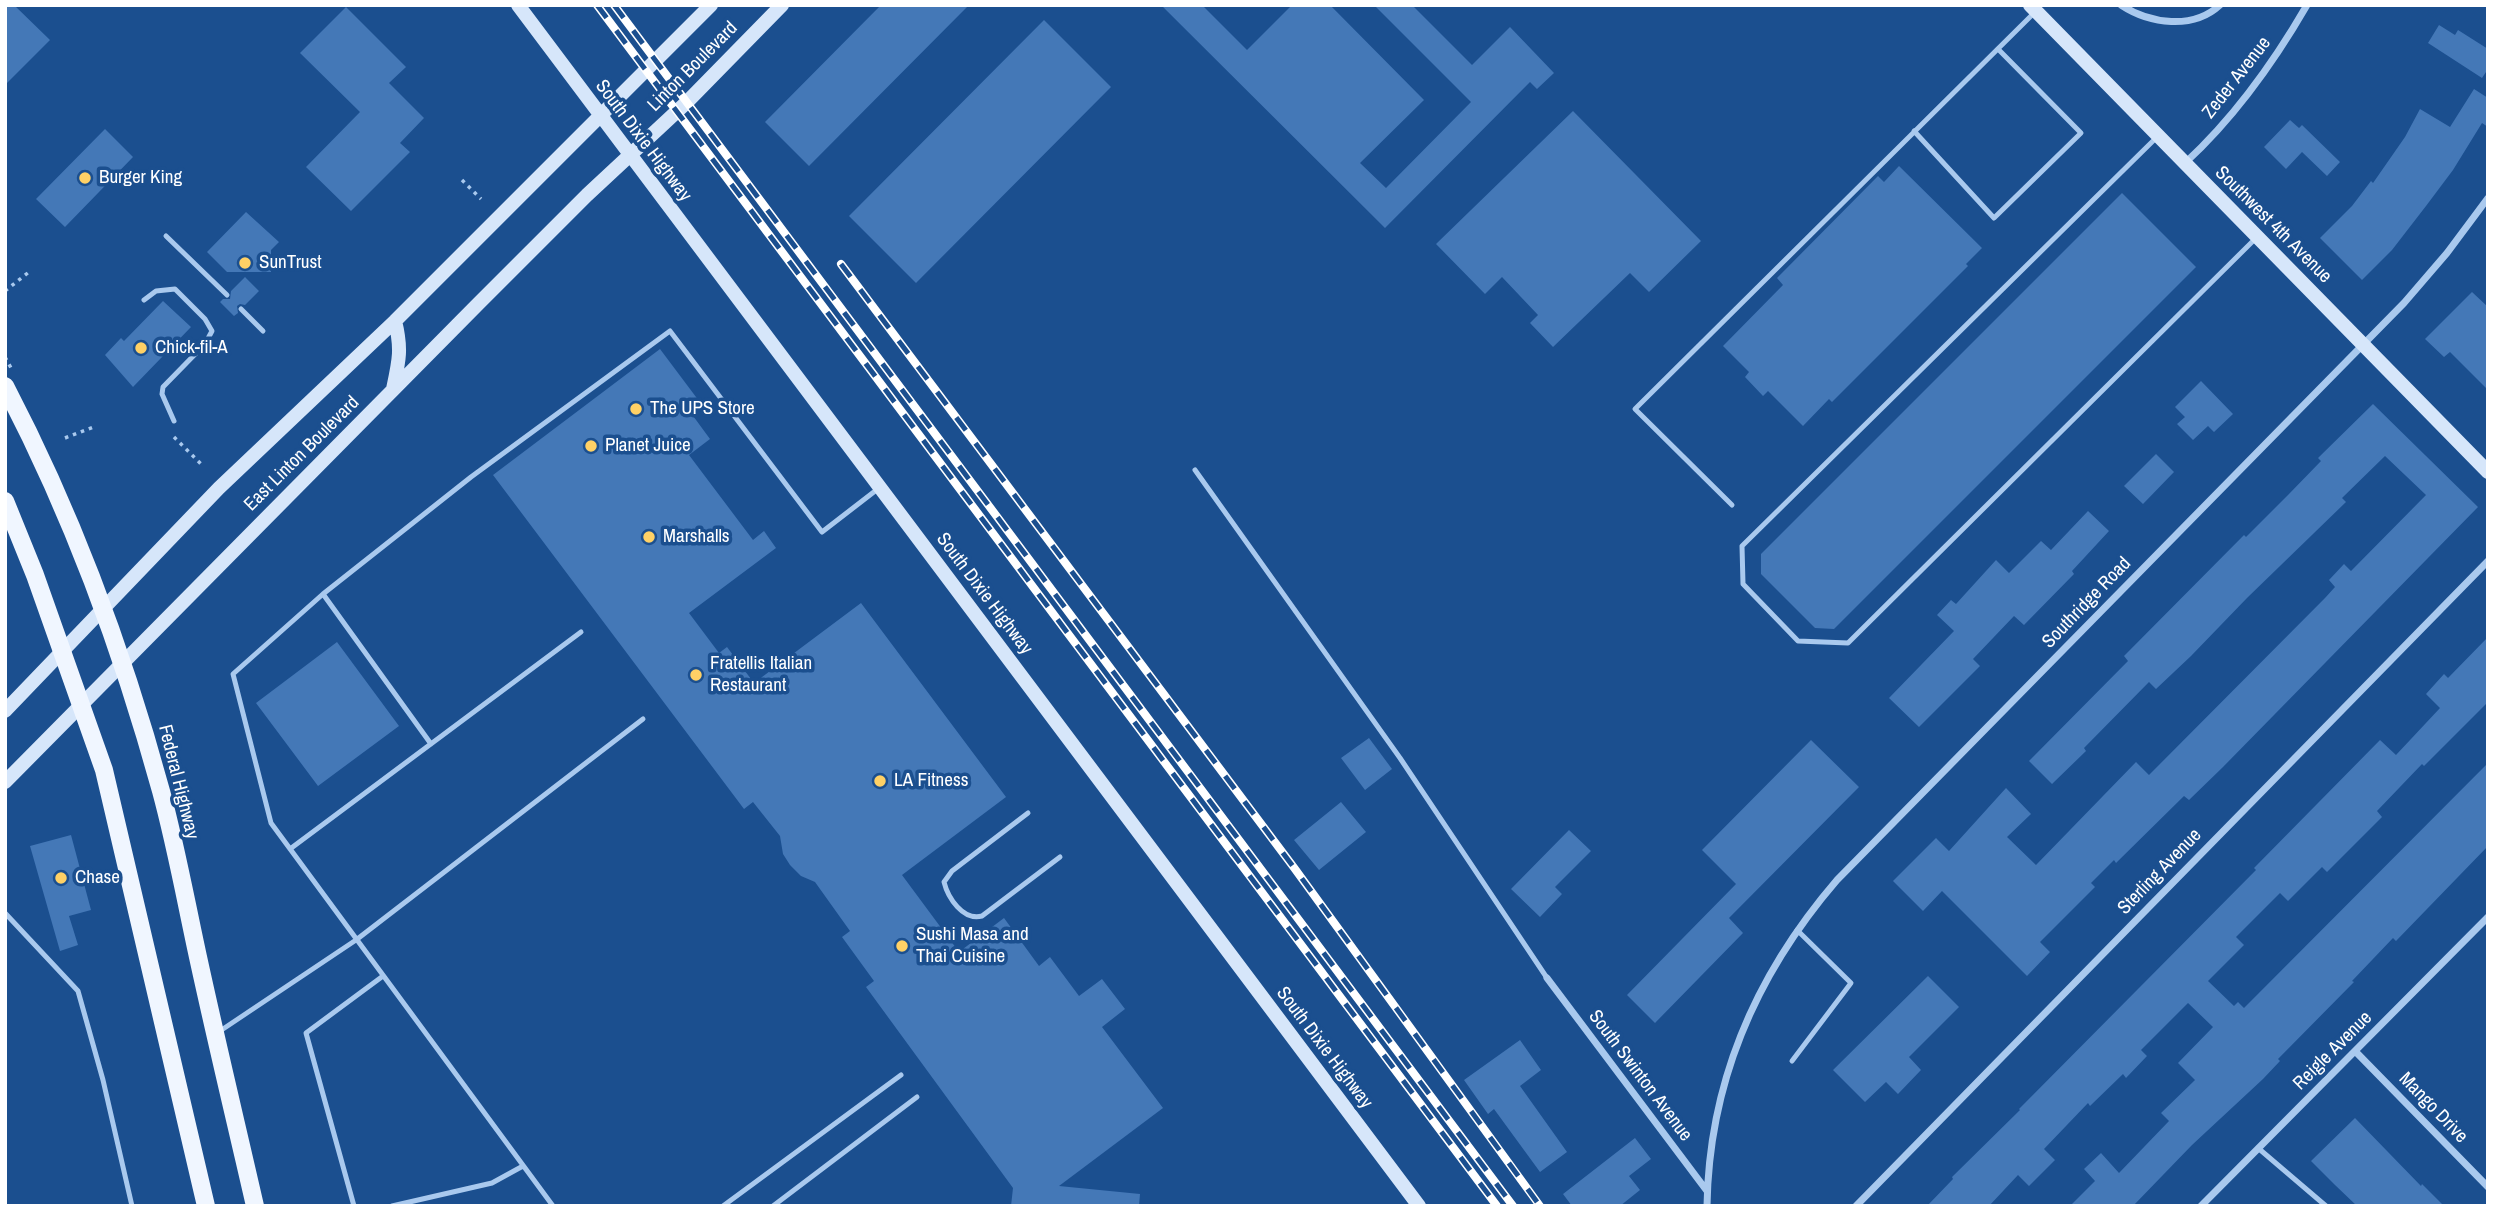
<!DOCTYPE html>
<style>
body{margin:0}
#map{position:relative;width:2493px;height:1211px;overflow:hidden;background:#1b4f8f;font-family:"Archivo Narrow",sans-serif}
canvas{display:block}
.frame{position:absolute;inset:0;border:7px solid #fff;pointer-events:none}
</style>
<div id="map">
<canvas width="2493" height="1211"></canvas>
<div class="frame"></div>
</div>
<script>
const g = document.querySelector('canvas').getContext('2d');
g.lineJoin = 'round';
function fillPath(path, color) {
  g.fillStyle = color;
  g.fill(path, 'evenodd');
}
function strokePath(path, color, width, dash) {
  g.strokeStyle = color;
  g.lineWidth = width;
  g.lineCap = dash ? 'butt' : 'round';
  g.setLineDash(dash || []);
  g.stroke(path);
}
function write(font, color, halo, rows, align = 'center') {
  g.font = font + ' "Archivo Narrow",sans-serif';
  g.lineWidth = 7;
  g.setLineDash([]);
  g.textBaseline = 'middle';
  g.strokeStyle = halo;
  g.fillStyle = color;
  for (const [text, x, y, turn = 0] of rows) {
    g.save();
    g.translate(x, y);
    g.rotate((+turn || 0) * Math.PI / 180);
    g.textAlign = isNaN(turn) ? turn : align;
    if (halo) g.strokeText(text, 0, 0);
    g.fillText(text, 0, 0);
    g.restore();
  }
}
const building = new Path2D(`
 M5,5H14L50,40L5,85Z
 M881,5H969L809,166L765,122Z
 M1161,5H1202L1247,50L1292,5H1330L1424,100L1360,163L1386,188L1471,102L1374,5H1412L1472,65L1510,27L1554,73L1537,89L1530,82L1385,228Z
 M346,7L406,67L389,83L424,118L400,143L410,152L351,211L306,167L360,112L300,53Z
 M1044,20L1111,87L916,283L849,216Z
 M2439,25L2455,35L2458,30L2488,49V69L2482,78L2428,43Z
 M2474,89L2488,98V127L2482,123L2453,170L2426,206L2392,250L2362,280L2320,238L2352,206L2371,181L2373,183L2405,137L2420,109L2450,127Z
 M1573,111L1701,241L1649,292L1630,273L1553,347L1530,323L1538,315L1502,277L1485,294L1436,244Z
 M2290,120L2299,128L2302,125L2340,162L2327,176L2302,152L2286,169L2264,147Z
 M105,129L133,157L65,227L36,199Z
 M1899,166L1982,248L1966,264L1968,266L1832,402L1829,399L1803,426L1768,391L1763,396L1745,377L1749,372L1723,346L1783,285L1777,278L1878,176L1884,182Z
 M2122,193L2196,267L1834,629L1815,628L1761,574V554Z
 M246,212L279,242L271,250V272H227L207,252Z
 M245,277L259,291L245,305L240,304L237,306L238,313L234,316L220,302L223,299H230L231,291Z
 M2472,292L2488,307V390L2450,352L2444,357L2425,339Z
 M163,301L191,327L133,387L105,355L121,338L124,341Z
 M660,349L699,401L688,409L710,439L689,455L753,540L764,531L776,548L689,613L719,653L727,647L754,683L861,603L1006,797L902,875L959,952L1004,918L1039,966L1050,957L1079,996L1102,979L1125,1009L1102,1027L1163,1108L1059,1186L1140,1194L1139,1206H1011L1013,1188L866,987L874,981L842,937L850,931L815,882L801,876L790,865L783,854L780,836L753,802L744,809L493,475Z
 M2201,381L2233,414L2214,432L2208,426L2193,440L2177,424L2185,417L2175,407Z
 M2373,404L2478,507L2223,767L2189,800L2184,796L2116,863L2114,860L2091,883L2095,887L2040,942L2050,952L2027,976L1942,891L1923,911L1893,881L1936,838L1949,851L2006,788L2031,814L2007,837L2036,865L2136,762L2149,775L2325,598L2335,587L2329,580L2344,564L2351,571L2426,495L2385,456L2342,498L2346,502L2247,598L2191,656L2156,689L2149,682L2084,748L2086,751L2052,784L2029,761L2128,661L2124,656L2244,535L2246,537L2288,495L2321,461L2318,458Z
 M2156,454L2174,472L2143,504L2124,486Z
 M2088,511L2109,531L2072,571L2074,574L2024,625L2014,616L1973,659L1980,666L1919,727L1889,698L1954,631L1937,615L1951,600L1956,604L1996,560L2009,573L2041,541L2051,550Z
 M2488,637V702L2424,766L2422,764L2377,811L2382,817L2327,872L2322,867L2288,901L2280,893L2236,937L2244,945L2208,981L2234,1006L2238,1002L2244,1008L2488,763V846L2396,941L2393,938L2352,981L2354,982L2278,1059L2280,1061L2263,1079L2192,1145L2133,1206H2070L2095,1181L2084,1169L2101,1153L2119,1173L2169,1121L2161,1113L2195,1080L2178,1063L2213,1027L2188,1003L2141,1050L2147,1056L2126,1078L2123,1074L2090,1106L2088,1103L2044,1149L2055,1160L2029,1186L2018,1175L1989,1206H1927L1953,1179L1952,1177L2020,1110L2019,1109L2256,870L2254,868L2380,740L2396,755L2440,708L2426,694L2444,674L2448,678Z
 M337,642L399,726L318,786L256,703Z
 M1369,738L1392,769L1365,790L1341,758Z
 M1811,740L1859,787L1729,918L1743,933L1655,1023L1627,995L1736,884L1702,850Z
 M1341,802L1366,832L1319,870L1294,840Z
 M1569,830L1591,851L1555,887L1562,894L1540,917L1511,889Z
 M71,835L91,910L69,916L78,945L60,951L30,846Z
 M1928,976L1959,1007L1909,1057L1921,1070L1898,1094L1886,1082L1865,1102L1833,1070Z
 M1520,1040L1541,1070L1520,1086L1567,1152L1540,1172L1494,1109L1488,1114L1464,1080Z
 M2355,1118L2421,1186L2422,1184L2444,1206H2357L2335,1185L2311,1161Z
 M1635,1138L1651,1159L1629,1176L1640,1190L1620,1206H1572L1563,1194Z`);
const path = new Path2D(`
 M462,180L481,199
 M5,291L29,272
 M5,357L11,368
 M174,437L201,464
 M65,438L96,426`);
const lane = new Path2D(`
 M1914,131L1994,218L2081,133L1998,49
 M2157,137L1742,546L1743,584L1798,641L1848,643L2255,239
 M166,236L227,295
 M144,300L156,291L175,289L205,319L212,331L205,344L163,387L162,394L174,421
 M241,309L263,331
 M1195,470L1400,758L1547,978
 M1732,505L1635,409L2036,11
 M323,594L431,744
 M1028,813L952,871L944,882C948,898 963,921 982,916L1060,857
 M290,849L581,632
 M5,913L78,991L103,1080L132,1206
 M217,1033L356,940L643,719
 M1792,1061L1851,983L1797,930
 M2258,1148L2326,1206
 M354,1206L306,1033L383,976
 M392,1206L492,1183L523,1166
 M553,1206L271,823L233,674L323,594L471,477L670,331L822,532L879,488
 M723,1206L901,1075
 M773,1206L917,1097`);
const street = new Path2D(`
 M2121,5C2150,24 2193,30 2220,5
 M2185,163C2234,118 2274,62 2307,5
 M1547,978L1707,1191
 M2355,1051L2488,1187
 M1707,1206C1709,1081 1756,974 1837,880L2404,303L2447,253L2488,198
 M1856,1206L2488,561
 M2201,1206L2488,917`);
const secondary = new Path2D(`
 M518,5L1419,1206
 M2030,5L2488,472
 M393,389C399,361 402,349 395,321
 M5,711L219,488L395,321L711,5
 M5,782L478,304L587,195L687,102L782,5`);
const primary = new Path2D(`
 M5,386C72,514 123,652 161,791C176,846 186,902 198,957C216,1040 236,1123 255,1206
 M5,501L35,575L104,770L206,1206`);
const rail = new Path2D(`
 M597,5L1497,1206
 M614,5L1513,1206
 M841,264L1295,869L1540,1206`);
const markers = [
 [85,178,7,"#ffd166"],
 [245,263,7,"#ffd166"],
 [141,348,7,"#ffd166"],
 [636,409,7,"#ffd166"],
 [591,446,7,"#ffd166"],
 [649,537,7,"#ffd166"],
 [696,675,7,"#ffd166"],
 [880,781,7,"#ffd166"],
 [61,878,7,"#ffd166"],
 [902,946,7,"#ffd166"]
];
const streetNames = [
 ["Linton Boulevard",693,67,-45],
 ["Zeder Avenue",2237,78,-52],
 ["South Dixie Highway",643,141,53],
 ["Southwest 4th Avenue",2273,225,45],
 ["East Linton Boulevard",302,454,-45],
 ["South Dixie Highway",984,594,53],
 ["Southridge Road",2087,603,-46],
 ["Federal Highway",178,782,76],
 ["Sterling Avenue",2160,872,-46],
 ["South Dixie Highway",1324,1048,53],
 ["Reigle Avenue",2333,1051,-45],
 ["South Swinton Avenue",1640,1076,53],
 ["Mango Drive",2433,1108,46]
];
const poiNames = [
 ["Burger King",99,178],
 ["SunTrust",259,263],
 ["Chick-fil-A",155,348],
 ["The UPS Store",650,409],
 ["Planet Juice",605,446],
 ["Marshalls",663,537],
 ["Fratellis Italian",710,664],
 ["Restaurant",710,686],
 ["LA Fitness",894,781],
 ["Chase",75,878],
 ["Sushi Masa and",916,935],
 ["Thai Cuisine",916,957]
];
fillPath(building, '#4478b7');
strokePath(path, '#a9c9ee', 3.5, [3.5, 5]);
strokePath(lane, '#a9c9ee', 5);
strokePath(street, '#a9c9ee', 7);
strokePath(secondary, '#d6e6fa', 14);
strokePath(primary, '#f0f6ff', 18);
strokePath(rail, '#fff', 8);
strokePath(rail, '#1b4f8f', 5, [16]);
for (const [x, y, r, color] of markers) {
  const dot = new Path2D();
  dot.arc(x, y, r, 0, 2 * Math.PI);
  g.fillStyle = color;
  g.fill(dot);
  strokePath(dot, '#1b4f8f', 2.5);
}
write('19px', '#fff', '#1b4f8f', streetNames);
write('19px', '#fff', '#1b4f8f', poiNames, 'left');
</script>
